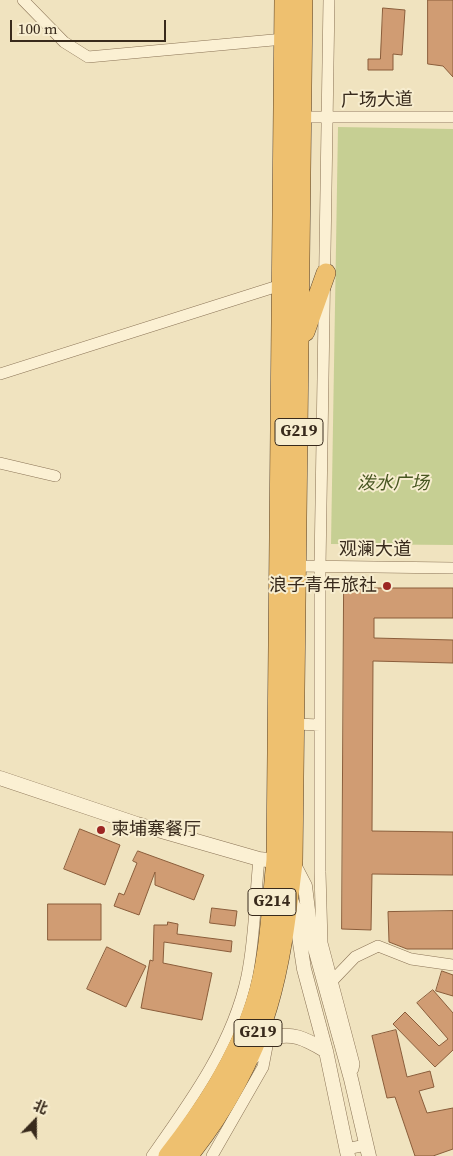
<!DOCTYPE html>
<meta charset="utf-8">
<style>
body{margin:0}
#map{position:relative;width:453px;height:1156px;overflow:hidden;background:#f0e3bf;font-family:"Source Serif 4","Noto Sans SC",serif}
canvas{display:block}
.north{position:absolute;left:10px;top:1096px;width:50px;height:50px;-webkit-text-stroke:4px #f7edcf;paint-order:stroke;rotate:22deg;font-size:14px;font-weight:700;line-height:20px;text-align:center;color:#382a1c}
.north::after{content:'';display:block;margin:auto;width:18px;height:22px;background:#382a1c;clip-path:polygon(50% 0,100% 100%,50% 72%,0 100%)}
.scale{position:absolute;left:10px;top:20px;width:156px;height:22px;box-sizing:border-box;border:2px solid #382a1c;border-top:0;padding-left:6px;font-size:15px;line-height:18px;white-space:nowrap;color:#382a1c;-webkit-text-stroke:4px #f7edcf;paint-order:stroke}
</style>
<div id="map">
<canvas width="453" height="1156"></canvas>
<div class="north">北</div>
<div class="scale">100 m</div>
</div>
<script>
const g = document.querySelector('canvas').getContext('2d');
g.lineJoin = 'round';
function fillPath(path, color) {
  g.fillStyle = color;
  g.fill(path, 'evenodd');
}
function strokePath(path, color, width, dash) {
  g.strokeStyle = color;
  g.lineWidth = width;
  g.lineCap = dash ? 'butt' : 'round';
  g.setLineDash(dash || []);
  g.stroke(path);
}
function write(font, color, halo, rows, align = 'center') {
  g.font = font + ' "Source Serif 4","Noto Sans SC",serif';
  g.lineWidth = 4;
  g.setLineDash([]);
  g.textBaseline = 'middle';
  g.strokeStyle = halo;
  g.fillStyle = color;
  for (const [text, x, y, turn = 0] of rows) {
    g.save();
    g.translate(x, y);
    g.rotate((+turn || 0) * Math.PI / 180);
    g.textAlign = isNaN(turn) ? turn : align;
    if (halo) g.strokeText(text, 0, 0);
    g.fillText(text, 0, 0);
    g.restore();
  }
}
const green = new Path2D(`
 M338,127L453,129V545L331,544Z`);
const building = new Path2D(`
 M428,0H453V77L443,66L428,64Z
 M383,8L405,10L402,55L393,54V70H368V59H380Z
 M344,588H453V618H374V638L453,640V663L373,661L372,831L453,832V875L372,874L371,930L342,929Z
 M80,829L120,845L105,885L64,869Z
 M138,851L204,875L194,900L155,885V872L139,915L114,906L119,893L124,895L137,863L133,861Z
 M48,904H101V940H48Z
 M212,908L237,911L235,926L210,923Z
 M453,911V949H407L389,942L388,912Z
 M168,922L178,924L177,934L232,941L231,952L164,942L163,963L212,973L202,1020L141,1008L150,960L153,961L154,925H167Z
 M107,947L146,966L126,1007L87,989Z
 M442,971L453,975V996L436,991Z
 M433,990L453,1013V1050L435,1067L393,1024L405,1012L439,1046L448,1039L417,1003Z
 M396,1030L407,1077L430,1071L434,1087L419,1091L427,1113L453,1108V1149L433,1156H415L395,1097L387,1098L372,1036Z`);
const minor = new Path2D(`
 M23,0L64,42L88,57L284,39
 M329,0L320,567V872L322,943L354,1064L353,1069
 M302,117H453
 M0,374L281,285
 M0,463L55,476
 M297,566L453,568
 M295,724L320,725
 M333,980L355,957L378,946L411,959L453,965
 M346,1149L366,1145
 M152,1156C191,1101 233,1043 247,976C255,937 255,897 259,859
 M212,1156L263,1067L268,1041`);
const tertiary = new Path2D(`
 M0,778L137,824L259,859L293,863L305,886L311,934L351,1079L369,1156
 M290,897L295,910L304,969L326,1051L348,1156
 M252,1058C257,1053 263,1044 269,1040C290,1029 309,1041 326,1051`);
const trunk = new Path2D(`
 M305,332L326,273
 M168,1156C204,1110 237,1060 255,1004C270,958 271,907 276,860L284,0
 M188,1156C223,1113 253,1059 268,1006C282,959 287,911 293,863L303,0`);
const markers = [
 [387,586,5,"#9c2623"],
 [101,830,5,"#9c2623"]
];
const shields = [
 [299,432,48],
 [272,902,48],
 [258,1033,48]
];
const shieldNames = [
 ["G219",299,432],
 ["G214",272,902],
 ["G219",258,1033]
];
const streetNames = [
 ["广场大道",377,101,-1],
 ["观澜大道",375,550]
];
const parkNames = [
 ["泼水广场",393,484]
];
const poiNames = [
 ["浪子青年旅社",377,586],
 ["柬埔寨餐厅",111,830,"left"]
];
fillPath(green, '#c6cf93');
fillPath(building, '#d09c73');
strokePath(building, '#8a5d3b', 1);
strokePath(minor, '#8a7356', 12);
strokePath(tertiary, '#8a7356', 15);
strokePath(trunk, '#57412b', 20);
strokePath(minor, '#fbf0d3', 11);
strokePath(tertiary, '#fbf0d3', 14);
strokePath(trunk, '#eec06f', 19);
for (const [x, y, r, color] of markers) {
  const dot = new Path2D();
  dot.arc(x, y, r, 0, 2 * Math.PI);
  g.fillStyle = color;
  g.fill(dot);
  strokePath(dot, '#f7edcf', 2);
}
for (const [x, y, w] of shields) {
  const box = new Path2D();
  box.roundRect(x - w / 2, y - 13.5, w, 27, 4);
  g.fillStyle = '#f7edcf';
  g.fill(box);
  strokePath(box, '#382a1c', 1);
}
write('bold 16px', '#382a1c', null, shieldNames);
write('18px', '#382a1c', '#f7edcf', streetNames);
write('italic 18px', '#475621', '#f7edcf', parkNames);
write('18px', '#382a1c', '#f7edcf', poiNames, 'right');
</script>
